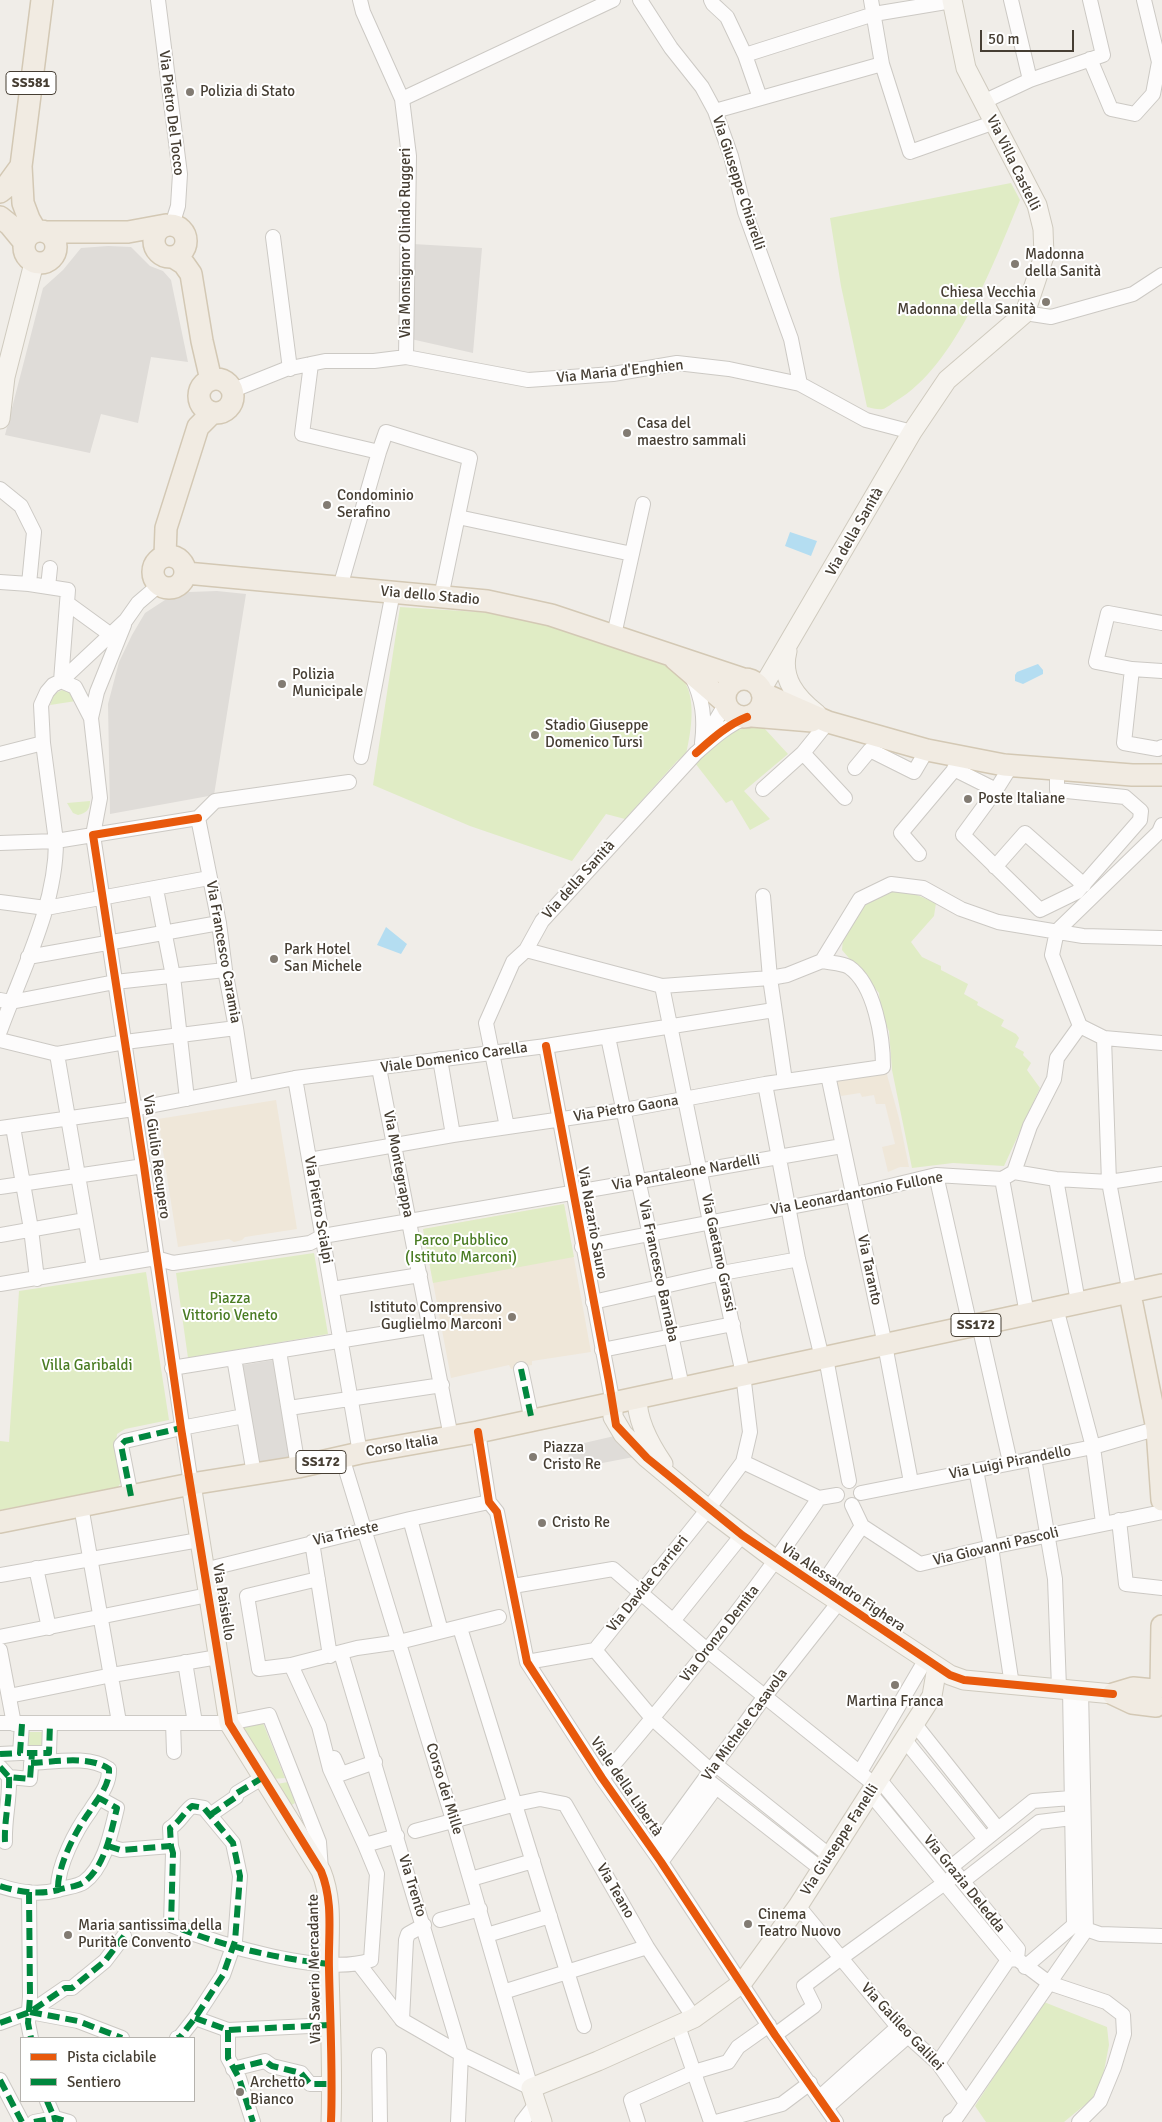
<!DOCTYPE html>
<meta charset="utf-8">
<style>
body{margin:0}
#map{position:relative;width:1162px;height:2122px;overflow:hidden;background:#f0ede8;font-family:Signika,sans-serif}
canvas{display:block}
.legend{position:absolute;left:20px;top:2037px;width:175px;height:65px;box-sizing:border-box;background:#fff;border:1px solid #b5b2ad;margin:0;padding:6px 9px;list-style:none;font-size:15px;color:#463e33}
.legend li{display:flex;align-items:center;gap:10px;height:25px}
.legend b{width:25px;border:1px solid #b5b2ad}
.scale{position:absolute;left:980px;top:30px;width:94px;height:22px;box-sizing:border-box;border:2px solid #463e33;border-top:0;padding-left:6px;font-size:15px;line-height:18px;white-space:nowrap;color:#463e33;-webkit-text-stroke:4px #fff;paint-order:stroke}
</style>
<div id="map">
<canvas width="1162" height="2122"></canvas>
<ul class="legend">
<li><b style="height:6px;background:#e8590c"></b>Pista ciclabile</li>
<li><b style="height:6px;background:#00873e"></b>Sentiero</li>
</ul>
<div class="scale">50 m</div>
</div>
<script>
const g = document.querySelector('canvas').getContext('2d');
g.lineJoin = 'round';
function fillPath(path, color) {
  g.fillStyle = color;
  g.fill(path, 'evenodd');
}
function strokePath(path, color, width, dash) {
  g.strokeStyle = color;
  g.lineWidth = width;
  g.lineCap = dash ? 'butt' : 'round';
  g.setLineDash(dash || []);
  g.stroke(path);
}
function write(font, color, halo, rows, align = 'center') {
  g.font = font + ' Signika,sans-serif';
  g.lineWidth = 4;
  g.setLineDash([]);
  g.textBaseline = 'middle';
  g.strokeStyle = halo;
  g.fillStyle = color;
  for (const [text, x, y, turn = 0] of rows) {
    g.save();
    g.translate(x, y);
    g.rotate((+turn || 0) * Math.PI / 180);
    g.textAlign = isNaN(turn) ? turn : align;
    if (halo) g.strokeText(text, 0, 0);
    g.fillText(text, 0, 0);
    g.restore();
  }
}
const education = new Path2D(`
 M886,1071L899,1118L909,1167H900L888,1172L882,1147L895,1144L885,1104H876L874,1095L862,1097L860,1093L841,1096L834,1079Z
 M276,1100L297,1229L245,1237L242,1240L234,1242L229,1239L178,1247L158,1119Z
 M564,1204L591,1352L532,1361V1365L521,1367L511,1369L509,1365L451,1378L423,1229Z`);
const green = new Path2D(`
 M1011,183L1020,200C994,262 956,366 896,401C892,403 887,408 883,409C878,410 872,408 867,407L841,286L830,218Z
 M400,607L509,614L639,654C652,659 666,665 677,673C699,690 691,732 686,754L677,761L625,819L606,814L572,861L470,826L373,785Z
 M62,690L72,693L76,701L50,705L54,694Z
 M756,726L765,729L788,754L744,791L770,819L750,830L732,800L726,803L695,763L728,732Z
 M90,801C90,810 86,813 78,815L73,813L67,803Z
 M891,884L936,903L934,916L911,942L922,957L941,966V970L968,984L964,994L978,1002L977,1005L1004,1020L1001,1026L1016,1034L1019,1038L1015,1047L1024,1052L1023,1055L1031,1063L1027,1070L1040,1088L1004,1166L953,1163L912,1168L892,1070L889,1031L881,1017L879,993L842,950L844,926L860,899Z
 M564,1204L574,1257L433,1283L423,1229Z
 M314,1253L328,1334L188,1358L176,1273Z
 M146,1272L169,1420L125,1429L117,1434L116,1444L122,1481L118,1487L0,1510V1441L9,1442L19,1291Z
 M263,1723L285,1778L272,1779L241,1728Z
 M27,1732H45V1749L28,1748Z
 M288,1782L295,1803L290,1806L277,1784Z
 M1044,2002L1107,2027L1109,2045L1103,2076L1092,2099L1064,2122H986L975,2106L1001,2066L1030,2010Z`);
const parking = new Path2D(`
 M413,244L482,248L473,353L411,339Z
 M108,246L131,247L150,266L163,271L171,280L188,362L151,357L138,423L101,414L90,453L5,435L43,288L63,270L81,248Z
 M217,591L246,594L214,795L110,814L108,704L119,662L132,635L145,613L165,600L189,592Z
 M273,1360L290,1464L248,1470L231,1367Z
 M623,1434L644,1455L571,1469L567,1447Z`);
const water = new Path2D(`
 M790,532L817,541L811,556L785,546Z
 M1038,664L1043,670V674L1023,684L1015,681V675L1017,672Z
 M386,927L407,944L401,954L377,945Z`);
const street = new Path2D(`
 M158,0L180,174L178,206L172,225
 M360,0L363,12L402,99L409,156L406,357
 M640,0L671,48L702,87L715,111L731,156L745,212L791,339L800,384
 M711,0L713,4L727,17L745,55L760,98
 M871,0L882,64L910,152L995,122
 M1011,0L1030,80
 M745,55L874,14L952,1
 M1090,59L1111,109L1135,114L1153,94L1159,62L1144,0
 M402,99L613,0
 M983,102L1030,80L1103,55L1090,0
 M715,111L882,64
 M273,237L290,369
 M1025,313L1051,317L1133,294L1162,275
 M311,364L302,434L379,452L340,587
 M231,391L286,369L325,361H374L406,357L528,380L613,374L677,363L729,369L800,384L866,420L912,432
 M379,452L386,432L470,458L441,597
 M0,489L21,506L34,532L29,584
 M458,517L632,554
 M0,582L29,584L68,590L61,681
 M48,587L50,568
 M67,603L111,635
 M614,635L643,504
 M1132,669L1096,662L1108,613L1162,623
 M1162,671L1132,669L1124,743L1158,749L1162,747
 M692,677C703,699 705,719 702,743
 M61,681L75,687L91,718L100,798L93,835L56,841L43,743L41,705L47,692L53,685L61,681L126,620L138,603L159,585
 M91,718L97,692L124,625
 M828,722L803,753L845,798
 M704,740L725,705
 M0,754L43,743
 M361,757L393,592
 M1011,766L996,790L963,835L1040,910L1077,892L1140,820L1141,811L1125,797L1057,790V770
 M855,768L870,750L914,772L927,750
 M954,769L996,790
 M763,789L803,753
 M198,818L219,923L225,970L236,1028L245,1087
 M198,818L215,801L349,782
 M0,843L56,841C56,907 22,970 0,1031
 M919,854L901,833L964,758
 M995,867L1025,833L1084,885
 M156,889L173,976L187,1099
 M763,896L770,978L785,1081
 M0,902L46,908L209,878
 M1057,931L1052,955L1080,1026L1104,1038L1162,1043
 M1057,931L1159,832L1162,825
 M526,950L662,986L770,978L787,975L822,961L860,899L891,884L923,888L961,909L998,922L1083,936L1162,938
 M28,957L219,923
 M0,1000L11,1002L115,982L225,970
 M608,1037L682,1387
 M1104,1038L1109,1182L1130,1294
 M0,1040L57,1054L125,1042L236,1028
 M546,1046L613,1404
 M57,1054L94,1268
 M440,1059L453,1135
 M379,1068L451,1437
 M828,1075L885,1345L911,1482
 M295,1078L360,1453
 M765,1084L798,1259L822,1358
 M13,1127L31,1229L37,1279
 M507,1127L486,1023L513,962L526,950L542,921L696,753C712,739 727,725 747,717
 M0,1128L134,1109L295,1078L546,1046L774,1010
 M309,1160L453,1135L624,1110L765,1084L883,1067C883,1038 875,985 849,967C842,963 830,963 822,961
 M1014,1172L1030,1126L1054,1079L1057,1058L1080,1026
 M936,1175L970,1326
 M1002,1179L1027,1314
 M1056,1179L1078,1302
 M0,1187L144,1166
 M0,1235L85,1220
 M582,1247L853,1195L936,1175L1002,1179L1014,1172L1056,1179L1109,1182L1162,1174
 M0,1284L156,1258L173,1263L310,1243L323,1236L842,1146
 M332,1289L420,1275
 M593,1302L722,1273L794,1260
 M1056,1308L1093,1447L1103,1523
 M979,1325L1010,1462
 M602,1350L733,1324
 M279,1351L298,1467
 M234,1358L254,1474
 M826,1358L849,1481
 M172,1368L430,1326
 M521,1369L532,1421
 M289,1408L442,1385
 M478,1432L489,1502L497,1512L527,1662L602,1778L661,1862L775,2035L836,2122
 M342,1457L453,1820L531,2088
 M1034,1458L1055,1579L1059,1688
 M743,1462L819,1498
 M976,1470L991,1547L1012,1685
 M191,1484L93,835L198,818
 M861,1493L1093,1447L1162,1427
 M131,1496L121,1445L125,1441L181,1428L244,1416
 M852,1505L862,1526L920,1564L991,1547L1162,1512
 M81,1506L119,1722
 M410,1519L441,1631
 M1119,1520L1126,1584L1162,1588
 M312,1542L330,1656
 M36,1568L49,1628
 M204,1570L410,1519L489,1502
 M0,1575L199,1540
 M318,1579L247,1596L259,1669L291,1665L357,1648L399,1642L499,1617
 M513,1586L613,1569L707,1650L875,1785
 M819,1589L862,1526
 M673,1621L742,1535
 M460,1628L584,2026
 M0,1637L208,1595
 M0,1650L14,1724
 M595,1650L652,1718L711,1771
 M341,1653L461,2054L458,2122
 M185,1662L195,1723
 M527,1662L595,1650L708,1509L743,1462L750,1432L743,1374L710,1222L662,986
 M1070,1689L1074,1925L1100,1934L1162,1936
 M9,1696L112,1675L218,1657
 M0,1723H229L269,1715L319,1842L321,1870
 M173,1723L174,1752
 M914,1723L998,1829
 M22,1724L20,1753H32
 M904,1739L985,1839
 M0,1754L20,1753
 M334,1758L341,1774L375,1762
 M31,1763C55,1762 89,1755 109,1769C110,1785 98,1798 90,1811C76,1830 57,1866 58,1890
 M716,1765L830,1856
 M0,1767L9,1777L30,1779L32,1753H49L50,1724
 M860,1772L926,1659
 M602,1778C679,1688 753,1596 819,1498L837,1495
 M706,1779L821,1869
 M879,1779L1018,1949L1017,1959
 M870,1793L1008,1960
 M210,1815L236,1797L237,1793L262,1778
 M415,1831L516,1804L540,1799L565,1804L647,1947L694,2018
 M5,1842C4,1820 10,1799 9,1777
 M365,1845L397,1836
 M108,1846L121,1850L171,1846L170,1828C180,1822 183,1813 192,1806L204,1808L233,1843L240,1876L235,1941L223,1975L195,2018L180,2037L177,2038
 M171,1846L173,1853L171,1925C217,1944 324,1977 371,1960L377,1874L365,1845L330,1769L319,1726L291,1665
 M653,1850L765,1696L839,1602
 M661,1862L716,1787
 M951,1867L1033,1801L1071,1798
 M471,1879L533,1861
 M963,1881L1039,1822L1072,1818
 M0,1886C18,1892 40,1895 58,1890C66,1887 77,1887 84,1882C105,1867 111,1832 117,1808L99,1798
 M29,1892L30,1997L28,2023L31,2038
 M798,1906L898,2027L938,2063L966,2103
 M440,1920L480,1909
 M424,1925L408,1934L406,1940L402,2020L461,2054L531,2088
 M487,1935L550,1916
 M1017,1959L1049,1983L1106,2002L1123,2015L1124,2034L1114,2067L1100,2101L1079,2122
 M359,1964L402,2020
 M1025,1967L1074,1925
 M503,1992L647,1947
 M30,2012L78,2021L122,2038
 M195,2018L228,2030L330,2025
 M0,2023L30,2012L65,1988H72L105,1961L124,1936
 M678,2026L711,2122
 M228,2030V2058L239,2078L253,2122
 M775,2035L814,2006L804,1986L841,1958L957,1874
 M379,2055L380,2122
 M938,2063L1008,1960L1017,1959
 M233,2069L265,2061L272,2066L301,2073L310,2084H331
 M0,2080L22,2122
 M820,2097L898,2027
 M47,2101L56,2122
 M827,2107L908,2036
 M34,2122L55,2118L69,2122
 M522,2122L536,2104
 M638,2122L631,2100L694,2072L728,2062L738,2047L769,2025
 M716,2122L782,2104L810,2083
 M950,2122L956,2118L1086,1930L1081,1690`);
const secondary = new Path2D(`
 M0,419L5,377L34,263
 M787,651C780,678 796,698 817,714
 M761,690L912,432L947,380L1025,313L1044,256L1043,229L1037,205L966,68L952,0
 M637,1398C637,1421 650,1445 663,1464
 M613,1404V1417L623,1434L647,1458L708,1509L777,1561L950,1675L964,1680L1113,1694
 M191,1484L229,1723L321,1871C334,1903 328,1935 329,1969C330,2020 333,2071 331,2122
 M542,2122L531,2088L598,2061L694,2018L742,1983L798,1906L932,1696L937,1667`);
const primary = new Path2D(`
 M0,192L5,188L21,166
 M0,217L10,225L24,242
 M154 241a16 16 0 1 1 32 0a16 16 0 1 1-32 0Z
 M24 247a16 16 0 1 1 32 0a16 16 0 1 1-32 0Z
 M36,231L29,219L23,203L21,166L42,0
 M48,232H128L166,225
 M173,257L184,264L191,274L202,341L211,380
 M199 396a17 17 0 1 1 34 0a17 17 0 1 1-34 0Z
 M153 572a16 16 0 1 1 32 0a16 16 0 1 1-32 0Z
 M165,556L166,528L198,427L212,413
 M186,573L487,601L551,615L743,679
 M675,659L725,702
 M725 698a19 19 0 1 1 38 0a19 19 0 1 1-38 0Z
 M762,693L828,722L927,750L1004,765L1132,775H1162
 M752,716L812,721
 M1130,1294L1157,1429L1162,1500
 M0,1522L191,1484L298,1467L360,1453L478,1432L1162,1285
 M1161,1686L1162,1626
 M1113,1694L1132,1703L1156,1706
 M1113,1694L1133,1688L1154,1690`);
const quiet = new Path2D(`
 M521,1369L532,1421
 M131,1496L121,1445L125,1441L181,1428
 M22,1724L20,1753H32
 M0,1754L20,1753
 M31,1763C55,1762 89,1755 109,1769C110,1785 98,1798 90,1811C76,1830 57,1866 58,1890
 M0,1767L9,1777L30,1779L32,1753H49L50,1724
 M210,1815L236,1797L237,1793L262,1778
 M5,1842C4,1820 10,1799 9,1777
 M108,1846L121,1850L171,1846L170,1828C180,1822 183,1813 192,1806L204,1808L233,1843L240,1876L235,1941L223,1975L195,2018L180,2037L177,2038
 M171,1846L173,1853L171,1925C222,1946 273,1958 329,1964
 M0,1886C18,1892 40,1895 58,1890C66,1887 77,1887 84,1882C105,1867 111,1832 117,1808L99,1798
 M29,1892L30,1997L28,2023L31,2038
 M30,2012L78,2021L122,2038
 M195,2018L228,2030L330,2025
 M0,2023L30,2012L65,1988H72L105,1961L124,1936
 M228,2030V2058L239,2078L253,2122
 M233,2069L265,2061L272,2066L301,2073L310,2084H331
 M0,2080L22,2122
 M47,2101L56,2122
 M34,2122L55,2118L69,2122`);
const cycleway = new Path2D(`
 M696,753C712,739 727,725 747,717
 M198,818L93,835L144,1166L181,1428L229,1723L321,1871C334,1903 328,1935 329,1969C330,2020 333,2071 331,2122
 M546,1046L609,1382L616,1425L647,1458L742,1535L950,1675L964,1680L1113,1694
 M478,1432L489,1502L497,1512L527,1662L602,1778L661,1862L775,2035L836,2122`);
const markers = [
 [190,92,5,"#827b72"],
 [1015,264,5,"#827b72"],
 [1046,302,5,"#827b72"],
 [627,433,5,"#827b72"],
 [327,505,5,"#827b72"],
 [282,684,5,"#827b72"],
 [535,735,5,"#827b72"],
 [968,799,5,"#827b72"],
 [274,959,5,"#827b72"],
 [512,1317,5,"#827b72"],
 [533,1457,5,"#827b72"],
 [542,1523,5,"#827b72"],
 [895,1685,5,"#827b72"],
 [748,1924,5,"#827b72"],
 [68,1935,5,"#827b72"],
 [240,2092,5,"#827b72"]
];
const shields = [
 [31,83,50],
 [976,1325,50],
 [321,1462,50]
];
const shieldNames = [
 ["SS581",31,83],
 ["SS172",976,1325],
 ["SS172",321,1462]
];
const poiNames = [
 ["Polizia di Stato",200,92],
 ["Madonna",1025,255],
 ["della Sanità",1025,272],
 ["Chiesa Vecchia",1036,293,"right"],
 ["Madonna della Sanità",1036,310,"right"],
 ["Casa del",637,424],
 ["maestro sammali",637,441],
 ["Condominio",337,496],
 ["Serafino",337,513],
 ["Polizia",292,675],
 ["Municipale",292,692],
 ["Stadio Giuseppe",545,726],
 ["Domenico Tursi",545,743],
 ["Poste Italiane",978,799],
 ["Park Hotel",284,950],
 ["San Michele",284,967],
 ["Istituto Comprensivo",502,1308,"right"],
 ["Guglielmo Marconi",502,1325,"right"],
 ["Piazza",543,1448],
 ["Cristo Re",543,1465],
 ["Cristo Re",552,1523],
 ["Martina Franca",895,1702,"center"],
 ["Cinema",758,1915],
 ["Teatro Nuovo",758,1932],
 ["Maria santissima della",78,1926],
 ["Purità e Convento",78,1943],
 ["Archetto",250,2083],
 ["Bianco",250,2100]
];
const streetNames = [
 ["Via Pietro Del Tocco",171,113,83],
 ["Via Villa Castelli",1013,163,64],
 ["Via Giuseppe Chiarelli",738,183,72],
 ["Via Monsignor Olindo Ruggeri",406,243,-90],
 ["Via Maria d'Enghien",620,372,-6],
 ["Via della Sanità",855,532,-60],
 ["Via dello Stadio",430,596,5],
 ["Via della Sanità",579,880,-48],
 ["Via Francesco Caramia",223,952,80],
 ["Viale Domenico Carella",454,1058,-8],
 ["Via Pietro Gaona",626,1109,-9],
 ["Via Giulio Recupero",156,1157,82],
 ["Via Montegrappa",398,1164,79],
 ["Via Pantaleone Nardelli",686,1173,-10],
 ["Via Leonardantonio Fullone",857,1194,-11],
 ["Via Pietro Scialpi",318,1210,80],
 ["Via Nazario Sauro",592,1223,80],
 ["Via Gaetano Grassi",718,1253,78],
 ["Via Taranto",869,1270,78],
 ["Via Francesco Barnaba",658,1271,78],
 ["Corso Italia",402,1446,-10],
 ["Via Luigi Pirandello",1010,1463,-11],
 ["Via Trieste",346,1534,-13],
 ["Via Giovanni Pascoli",996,1547,-13],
 ["Via Davide Carrieri",648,1584,-51],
 ["Via Alessandro Fighera",843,1588,34],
 ["Via Paisiello",223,1602,81],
 ["Via Oronzo Demita",720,1634,-52],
 ["Via Michele Casavola",745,1725,-54],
 ["Viale della Libertà",626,1787,56],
 ["Corso dei Mille",444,1789,73],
 ["Via Giuseppe Fanelli",840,1840,-57],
 ["Via Grazia Deledda",964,1884,51],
 ["Via Trento",412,1886,73],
 ["Via Teano",615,1891,60],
 ["Via Saverio Mercadante",315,1969,-91],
 ["Via Galileo Galilei",902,2027,47]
];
const parkNames = [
 ["Parco Pubblico",461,1241],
 ["(Istituto Marconi)",461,1258],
 ["Piazza",230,1299],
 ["Vittorio Veneto",230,1316],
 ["Villa Garibaldi",87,1366]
];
fillPath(education, '#efe7d9');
fillPath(green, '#e0ecc5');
fillPath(parking, '#dfdcd8');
fillPath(water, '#b4ddf1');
strokePath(street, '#ccc9c4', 16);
strokePath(secondary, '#cfcabe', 21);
strokePath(primary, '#d3c8b4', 24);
strokePath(street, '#fdfcfc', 14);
strokePath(secondary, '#f6f3ee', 19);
strokePath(primary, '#f1ebe2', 21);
strokePath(quiet, '#00873e', 6, [12, 6]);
strokePath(cycleway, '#e8590c', 8);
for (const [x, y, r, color] of markers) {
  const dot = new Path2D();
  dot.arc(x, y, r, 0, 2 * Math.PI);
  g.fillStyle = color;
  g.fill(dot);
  strokePath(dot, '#fff', 2);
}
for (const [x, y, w] of shields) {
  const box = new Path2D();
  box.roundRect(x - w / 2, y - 11.5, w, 23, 4);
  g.fillStyle = '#fff';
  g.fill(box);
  strokePath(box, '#463e33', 1);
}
write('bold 14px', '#463e33', null, shieldNames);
write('15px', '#463e33', '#fff', poiNames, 'left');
write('15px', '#463e33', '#fff', streetNames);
write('15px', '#4a7c23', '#fff', parkNames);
</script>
